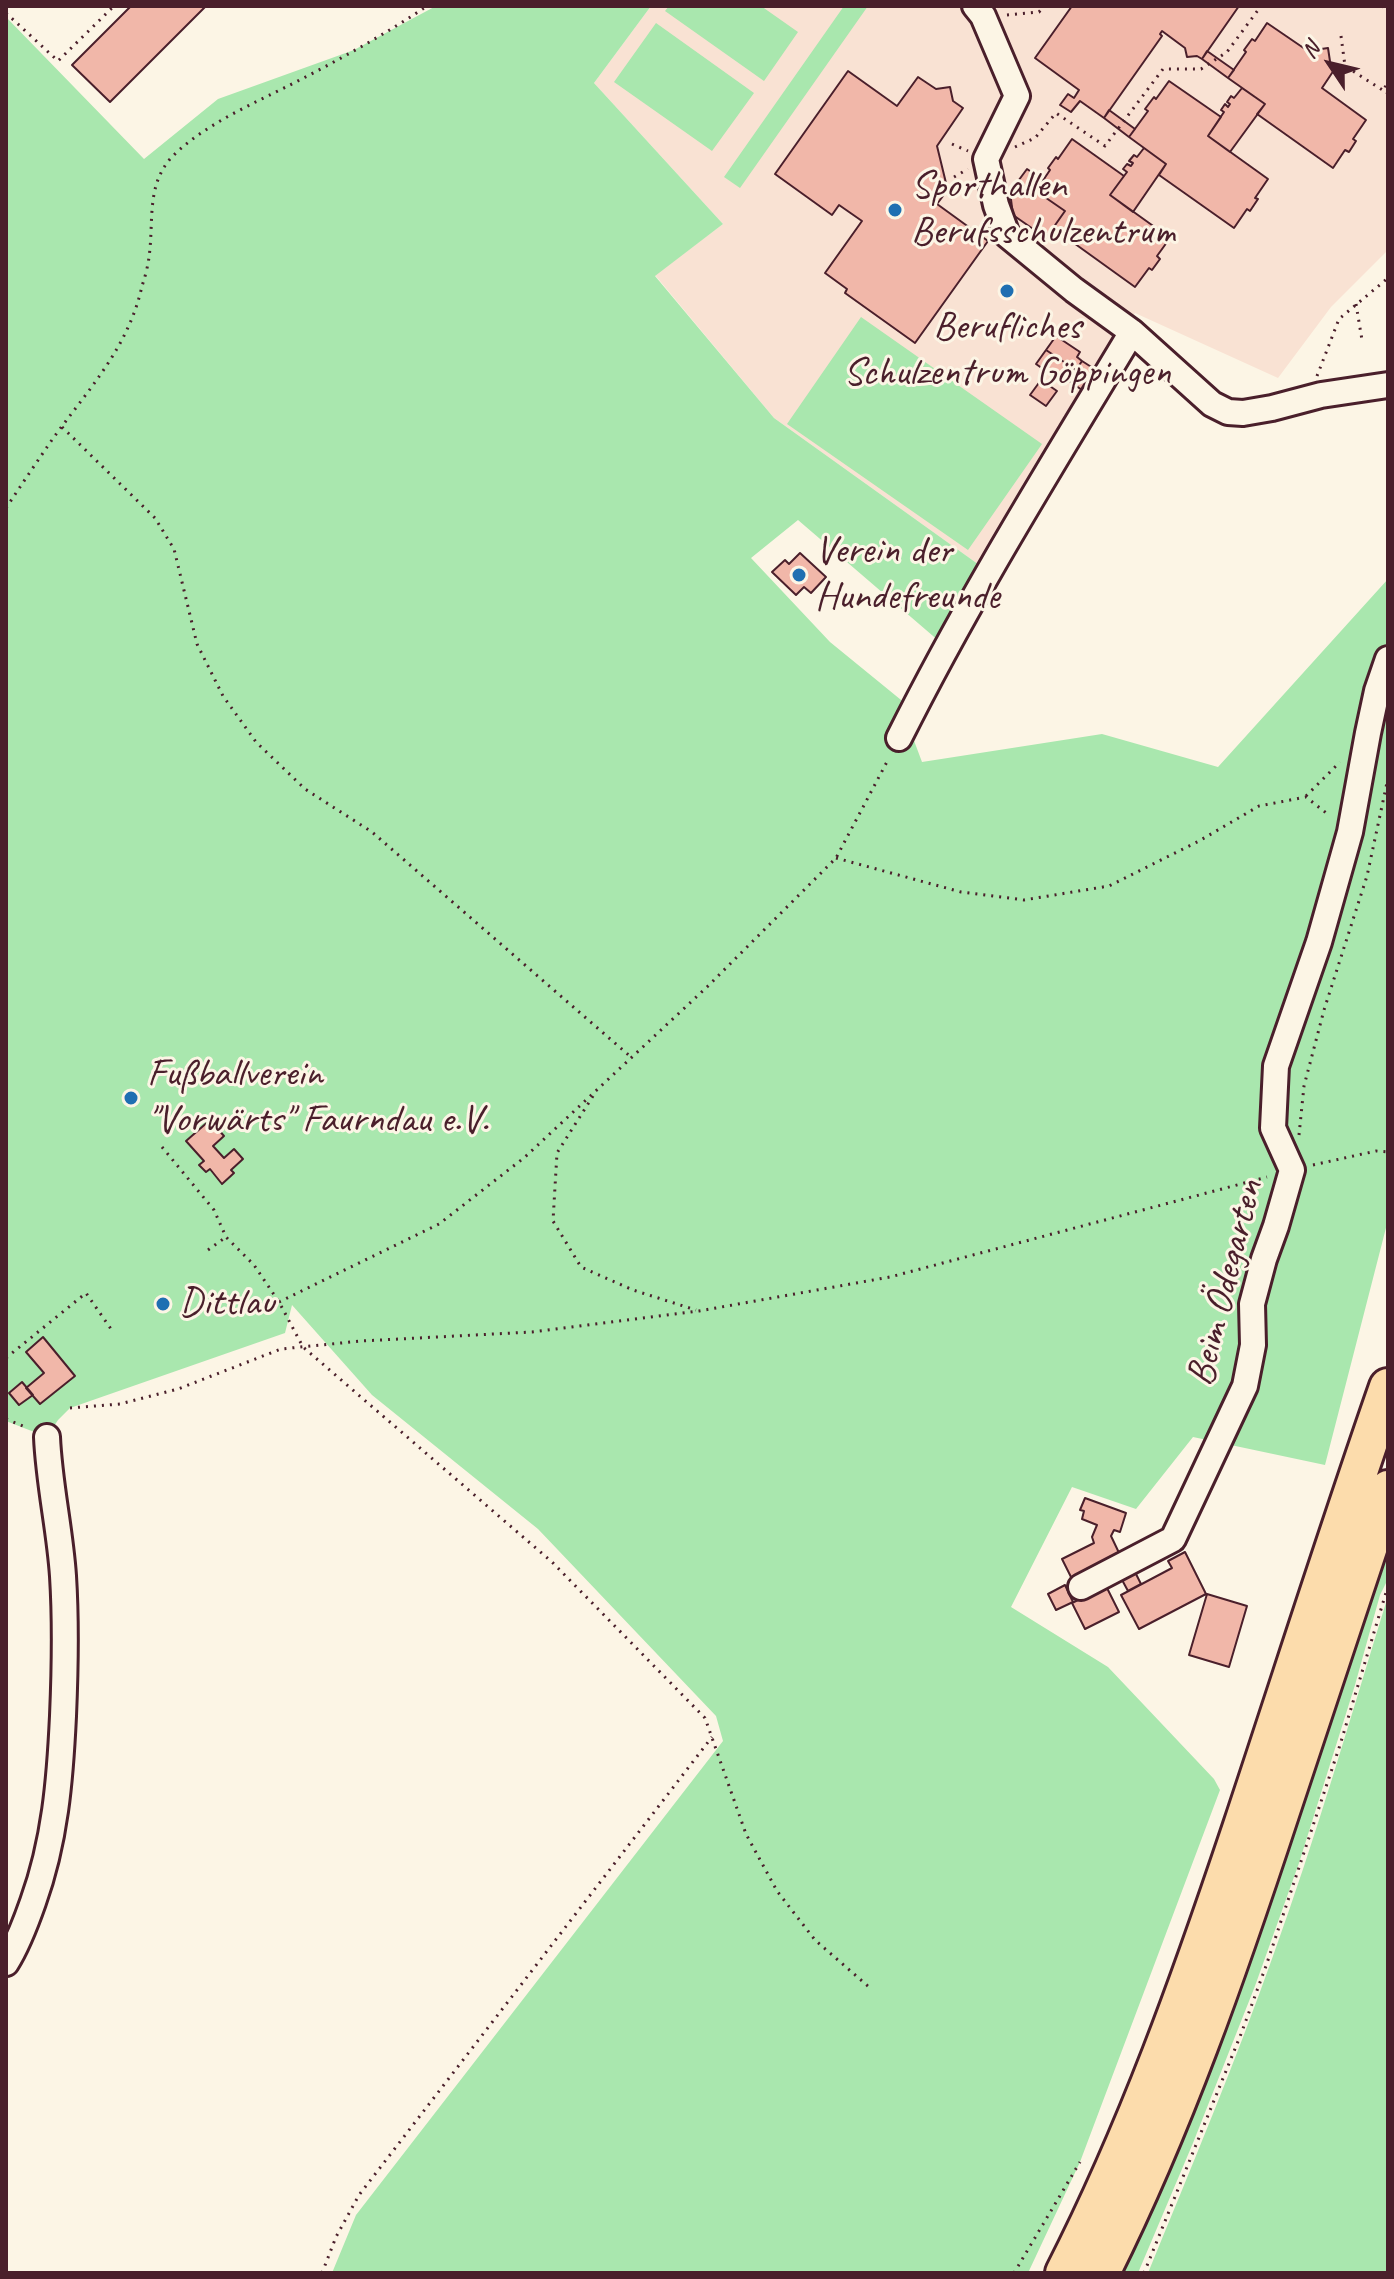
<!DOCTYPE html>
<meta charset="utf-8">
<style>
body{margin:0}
#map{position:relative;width:1394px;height:2279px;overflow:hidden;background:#fcf5e5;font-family:Caveat,sans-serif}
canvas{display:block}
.frame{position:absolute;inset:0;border:8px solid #4a1f2b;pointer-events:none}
.north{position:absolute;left:1290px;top:24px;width:80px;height:80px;-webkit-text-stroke:6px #fcf5e5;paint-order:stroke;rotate:305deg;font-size:22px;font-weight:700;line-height:32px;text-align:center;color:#4a1f2b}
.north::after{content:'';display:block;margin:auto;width:28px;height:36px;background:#4a1f2b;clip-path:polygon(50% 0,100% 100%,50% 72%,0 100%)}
</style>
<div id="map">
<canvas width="1394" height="2279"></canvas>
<div class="frame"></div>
<div class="north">N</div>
</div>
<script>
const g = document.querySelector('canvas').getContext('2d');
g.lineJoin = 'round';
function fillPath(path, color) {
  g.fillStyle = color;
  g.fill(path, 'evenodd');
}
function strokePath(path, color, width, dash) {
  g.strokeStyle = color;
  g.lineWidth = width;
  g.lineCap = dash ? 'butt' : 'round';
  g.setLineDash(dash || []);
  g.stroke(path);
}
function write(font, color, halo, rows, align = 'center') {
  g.font = font + ' Caveat,sans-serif';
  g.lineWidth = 6;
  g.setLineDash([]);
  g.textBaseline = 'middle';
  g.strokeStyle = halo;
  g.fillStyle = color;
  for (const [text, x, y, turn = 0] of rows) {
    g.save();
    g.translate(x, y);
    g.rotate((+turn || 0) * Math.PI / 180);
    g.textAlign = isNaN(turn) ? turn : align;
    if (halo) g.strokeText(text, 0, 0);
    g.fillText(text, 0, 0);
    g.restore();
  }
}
const built = new Path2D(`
 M651,6H1388V250L1331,307L1278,378L1135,313L989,572L774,418L655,275L723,224L594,83Z`);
const green = new Path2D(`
 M436,6H651L594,83L723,224L655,276L774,418L989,572L947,648L798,520L751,558L830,642L906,704L907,722L922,762L1102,734L1218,767L1388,579V1220L1325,1465L1193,1437L1136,1509L1072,1487L1011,1607L1108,1667L1214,1779L1220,1790L1080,2162L1028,2273H332L356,2215L723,1741L716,1716L538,1529L372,1395L292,1305L285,1333L70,1408L58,1420L47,1437L6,1421V17L144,159L218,99L354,50Z
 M669,6H761L798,32L764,81L665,11Z
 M844,6H868L740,188L724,177Z
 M656,23L754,93L712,151L614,82Z
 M861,317L1042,444L968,550L787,424Z
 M1388,1543V1579L1380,1595L1355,1685L1299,1863L1255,1986L1193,2143L1138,2273H1121C1155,2202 1189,2130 1216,2056C1279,1887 1329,1713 1388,1543Z
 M1388,1596V2273H1148C1191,2168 1235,2063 1273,1956C1316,1837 1351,1716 1388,1596Z`);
const building = new Path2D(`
 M131,6H206L110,102L72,65Z
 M1072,6H1239L1202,59L1197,56L1187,57L1185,48L1162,31L1160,34L1162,36L1104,118L1080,101L1071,112L1060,105L1068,94L1074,98L1079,90L1035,58Z
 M1267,23L1308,51L1328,48L1331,68L1334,70L1322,88L1366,120L1353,139L1356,141L1349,152L1345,150L1333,168L1257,114L1265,104L1228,78L1246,52L1244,50L1252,39L1255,41Z
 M1207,51L1234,70L1228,78L1202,59Z
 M848,71L897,106L918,77L936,89L950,87L953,101L963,108L937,146L946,183H944L946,192L937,204L988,241L915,343L845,293L847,289L825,273L862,221L839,205L832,215L775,174Z
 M1169,81L1221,117L1208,136L1268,179L1255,198L1258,199L1250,211L1247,209L1234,228L1159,175L1166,164L1129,137L1148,111L1145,109L1154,97L1156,99Z
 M1242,88L1265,104L1230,152L1208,136L1224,112L1221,110L1225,104L1228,107L1230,104L1227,102L1231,96L1234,98Z
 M1109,110L1135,129L1129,137L1104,118Z
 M1072,139L1124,176L1110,195L1170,238L1157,256L1160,259L1152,270L1149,268L1135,287L1053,228L1065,211L1036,191L1050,170L1048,168L1056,157L1058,159Z
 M1144,148L1166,164L1133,212L1110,195L1127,172L1123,169L1127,164L1131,166L1133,163L1129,161L1134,155L1137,157Z
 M1027,169L1043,180L1036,191L1065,211L1046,238L1013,215L1010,192Z
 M1056,336L1080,352L1077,357L1082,361L1076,370L1046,350Z
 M1046,350L1076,370L1069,381L1063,377L1060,381L1036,364Z
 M1082,361L1096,370L1089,380L1076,370Z
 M1076,370L1089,380L1082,390L1069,381Z
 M1041,380L1057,391L1046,406L1030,395Z
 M800,553L826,577L811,593L804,587L796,595L772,572L785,560L789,564Z
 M210,1120L224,1136L213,1146L224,1158L234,1149L243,1159L231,1170L234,1173L222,1184L210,1169L206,1172L199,1165L204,1161L186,1141Z
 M43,1337L75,1376L40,1404L26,1388L44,1373L26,1352Z
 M22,1382L33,1395L19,1405L9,1393Z
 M1085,1498L1126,1513L1120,1532L1114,1530L1111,1536L1121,1557L1073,1581L1062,1559L1094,1543L1092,1537L1097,1525L1082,1519L1084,1511L1080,1510Z
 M1185,1552L1206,1594L1139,1629L1121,1595L1172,1568L1168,1561Z
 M1135,1572L1141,1584L1128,1591L1121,1578Z
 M1065,1585L1073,1602L1056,1610L1048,1594Z
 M1106,1586L1119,1612L1085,1629L1072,1603Z
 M1207,1594L1247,1606L1229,1667L1189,1655Z`);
const path = new Path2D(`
 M1381,6L1388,9
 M6,13L58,61L114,6
 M1007,15L1039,12L1044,6
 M1341,36L1345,66L1384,91
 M1388,78L1384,91L1388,93
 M952,144L968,151
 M1015,147L1035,138L1056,113L1105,146L1163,69H1201L1227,52L1261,6
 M954,177L968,169
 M1356,304L1362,340
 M1317,376L1339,319L1388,278
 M62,427L155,518L174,549L197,644L223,696L256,742L305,789L372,832L632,1058
 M6,508C22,484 38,460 54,437C89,389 129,346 142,286C145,277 148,266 149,257C154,222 146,186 171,158C200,127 252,104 290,85C337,61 384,35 427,6
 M1306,796L1340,762
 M836,858L961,892L1024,900L1109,886L1199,841L1259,806L1306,797L1330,816
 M593,1096L557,1153L553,1221L581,1267L633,1290L696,1310
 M1299,1135L1304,1086L1324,1010L1367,876L1388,778
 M162,1147L214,1210L226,1237L254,1265L279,1302L303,1347L552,1562L705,1718L746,1834L777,1891L815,1940L869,1987
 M1313,1165L1376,1151L1388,1152
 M208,1250L226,1237
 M279,1302L439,1224L525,1157L707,987L836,858L889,758
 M6,1358L86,1293L111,1329
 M70,1408L120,1404L178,1389L281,1349L361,1341L532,1332L699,1311L890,1277L1267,1177
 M6,1419L28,1428
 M322,2273L336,2237L359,2195L712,1737
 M1014,2273L1080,2162
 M1144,2273L1241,2034L1266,1966L1340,1745L1388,1586`);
const minor = new Path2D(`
 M975,6L983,16L1017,96L986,159L996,205L1007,235L1074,290L1132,332L1212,404L1228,412L1243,413L1272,408L1321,395L1388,385
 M899,738C969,598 1052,465 1132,332
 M1081,1587L1173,1539L1245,1386L1253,1345L1252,1304L1264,1259L1276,1226L1292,1170L1273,1128L1276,1066L1319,942L1350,832L1368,733L1377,691L1388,659
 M6,1963C18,1944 26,1922 33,1902C55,1841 60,1780 63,1716C65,1670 66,1623 63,1576C60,1530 49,1484 47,1437`);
const highway = new Path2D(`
 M1064,2273C1137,2130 1190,1981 1241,1829C1290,1682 1337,1533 1388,1387
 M1101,2273C1175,2125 1229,1969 1281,1811C1317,1704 1352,1596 1388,1489`);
const markers = [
 [895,210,8,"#1f6fb2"],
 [1007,291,8,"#1f6fb2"],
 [799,575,8,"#1f6fb2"],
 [131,1098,8,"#1f6fb2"],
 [163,1304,8,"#1f6fb2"]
];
const poiNames = [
 ["Sporthallen",911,187],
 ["Berufsschulzentrum",911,233],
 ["Berufliches",1007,328,"center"],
 ["Schulzentrum Göppingen",1007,374,"center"],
 ["Verein der",815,552],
 ["Hundefreunde",815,598],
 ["Fußballverein",147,1075],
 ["\"Vorwärts\" Faurndau e.V.",147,1121],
 ["Dittlau",179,1304]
];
const streetNames = [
 ["Beim Ödegarten",1226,1283,-76]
];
fillPath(built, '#f9e2d3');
fillPath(green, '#a9e7ae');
fillPath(building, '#f1b7a9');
strokePath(building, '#4a1f2b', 2);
strokePath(minor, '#4a1f2b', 30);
strokePath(highway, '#4a1f2b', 42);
strokePath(path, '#4a1f2b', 3, [2, 6]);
strokePath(minor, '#fcf5e5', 24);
strokePath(highway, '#fcdcac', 36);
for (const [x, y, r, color] of markers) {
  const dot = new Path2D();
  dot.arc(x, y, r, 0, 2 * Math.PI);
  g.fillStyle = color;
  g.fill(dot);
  strokePath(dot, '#fcf5e5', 3);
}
write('40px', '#4a1f2b', '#fcf5e5', poiNames, 'left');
write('40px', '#4a1f2b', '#fcf5e5', streetNames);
</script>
